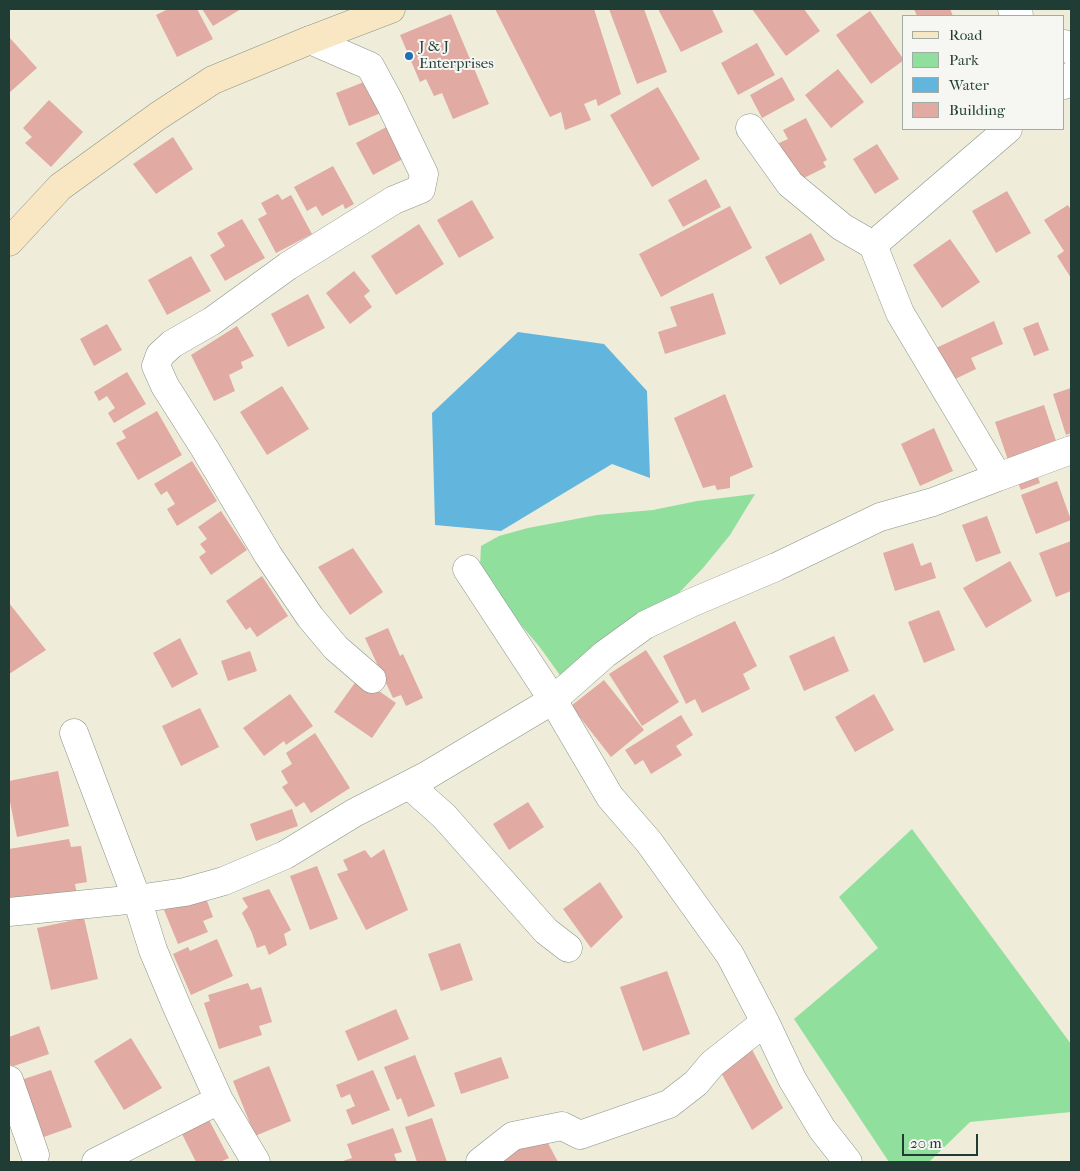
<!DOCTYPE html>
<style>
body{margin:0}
#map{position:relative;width:1080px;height:1171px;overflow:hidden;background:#efecda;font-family:"IM FELL French Canon",serif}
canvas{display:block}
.frame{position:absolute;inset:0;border:10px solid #1f3d34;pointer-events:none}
.legend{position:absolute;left:902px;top:15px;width:162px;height:115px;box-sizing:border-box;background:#f6f6f2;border:1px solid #a0aca6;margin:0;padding:6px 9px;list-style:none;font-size:15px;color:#1f3d34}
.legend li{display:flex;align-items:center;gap:10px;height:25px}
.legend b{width:25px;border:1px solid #a0aca6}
.scale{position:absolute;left:902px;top:1134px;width:76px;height:22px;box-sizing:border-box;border:2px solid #1f3d34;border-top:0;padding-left:6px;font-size:15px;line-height:18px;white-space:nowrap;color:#1f3d34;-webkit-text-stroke:4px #f6f6f2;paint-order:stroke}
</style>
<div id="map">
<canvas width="1080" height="1171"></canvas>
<div class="frame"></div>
<ul class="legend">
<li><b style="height:6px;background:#f9e7c3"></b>Road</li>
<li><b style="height:14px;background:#90df9d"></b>Park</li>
<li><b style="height:14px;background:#62b6de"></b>Water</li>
<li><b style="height:14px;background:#e1aaa2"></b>Building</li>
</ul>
<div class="scale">20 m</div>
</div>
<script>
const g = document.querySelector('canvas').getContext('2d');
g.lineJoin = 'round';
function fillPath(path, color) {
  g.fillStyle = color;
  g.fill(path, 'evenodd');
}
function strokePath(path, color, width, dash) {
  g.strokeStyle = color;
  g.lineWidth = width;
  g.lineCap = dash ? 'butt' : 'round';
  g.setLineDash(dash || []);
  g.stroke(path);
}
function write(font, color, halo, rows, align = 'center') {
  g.font = font + ' "IM FELL French Canon",serif';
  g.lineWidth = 4;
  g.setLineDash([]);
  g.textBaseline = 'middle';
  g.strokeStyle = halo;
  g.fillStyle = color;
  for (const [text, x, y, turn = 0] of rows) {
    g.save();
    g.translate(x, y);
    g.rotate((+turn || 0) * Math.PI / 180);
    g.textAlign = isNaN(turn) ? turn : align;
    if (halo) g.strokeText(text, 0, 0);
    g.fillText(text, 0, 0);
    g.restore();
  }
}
const green = new Path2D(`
 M755,494L730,535L703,568L673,599L562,678L539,646L508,610L480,567L481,546L499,536L528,528L597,515L653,510L697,501Z
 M912,829L1071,1044V1112L970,1122L929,1162H889L794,1019L878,948L839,897Z`);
const water = new Path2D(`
 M518,332L604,344L647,391L650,478L612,464L501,531L435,525L432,413Z`);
const building = new Path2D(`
 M168,9H197L213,39L177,57L156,15Z
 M202,9H241L213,26Z
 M495,9H594L621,94L598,106L596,99L584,104L591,120L565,130L561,112L550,117Z
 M609,9H644L667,72L637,84Z
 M658,9H712L723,32L681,52Z
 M752,9H804L820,31L786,56Z
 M914,9H950L953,16H917Z
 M870,11L904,60L871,84L836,35Z
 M451,14L489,104L453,119L442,93L434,96L426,79L420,82L400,35Z
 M9,37L37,68L9,93Z
 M757,43L775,75L738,95L721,63Z
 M838,69L864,102L831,128L805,95Z
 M782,77L795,100L762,118L750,95Z
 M369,80L381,113L349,126L336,93Z
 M658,87L700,159L652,187L610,115Z
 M49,100L83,132L51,167L25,143L32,137L23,128Z
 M806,118L827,160L823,162L826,167L798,181L779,143L788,139L783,130Z
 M394,123L410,155L373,175L356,143Z
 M173,137L193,169L156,194L133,164Z
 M877,144L899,179L875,194L853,159Z
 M333,166L354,204L345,209L343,204L322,216L316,206L307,211L294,187Z
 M706,179L721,207L683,227L668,200Z
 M1007,191L1031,233L996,253L972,211Z
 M278,194L282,200L291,195L312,234L276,253L258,219L267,214L261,203Z
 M472,200L494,238L459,258L437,220Z
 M1068,205L1071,210V278L1057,256L1064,251L1044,220Z
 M730,206L752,248L661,297L639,254Z
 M242,219L265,258L225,281L210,255L225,246L217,233Z
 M419,224L444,264L396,295L371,256Z
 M811,233L825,260L780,285L765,257Z
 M950,239L980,282L942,308L913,265Z
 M191,256L211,291L167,315L148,280Z
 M354,271L370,291L364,296L372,307L350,324L326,293Z
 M713,293L726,334L665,354L658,332L677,326L670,307Z
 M308,294L325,328L288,347L271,314Z
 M994,321L1003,344L971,358L976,369L951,381L936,348Z
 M1038,322L1049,350L1034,356L1023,328Z
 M107,324L122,350L94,366L80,339Z
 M237,326L254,356L241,362L243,368L229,375L235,391L214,401L191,355Z
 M127,372L146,404L114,423L108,413L115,408L107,396L99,401L94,392Z
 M282,386L309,429L267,455L240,412Z
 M1071,388V433L1066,435L1053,394Z
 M725,394L753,467L730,477V488L717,490L715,485L703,488L674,418Z
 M1044,405L1057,444L1008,460L995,422Z
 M157,411L182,455L138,480L116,443L126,438L122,431Z
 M934,428L953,471L920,486L901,444Z
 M192,461L217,501L177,526L167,509L175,504L167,491L161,495L154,484Z
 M1036,472L1040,483L1021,490L1016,478Z
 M1057,481L1071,520L1036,534L1021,495Z
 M221,511L247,550L211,575L199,557L206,552L200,544L207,539L198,527Z
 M987,516L1001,553L976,562L962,525Z
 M1071,541V591L1056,597L1039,553Z
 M913,543L921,566L931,562L936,578L895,591L883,553Z
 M353,548L383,592L350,615L318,567Z
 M1010,561L1032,601L986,628L963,588Z
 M262,576L288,616L257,637L250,627L246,630L226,601Z
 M9,603L46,650L9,674Z
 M939,610L955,650L924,663L908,622Z
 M735,621L757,666L743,674L750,689L702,713L695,699L686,704L663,656Z
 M388,628L400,656L403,654L423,698L406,706L401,695L393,698L365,638Z
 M834,636L849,671L804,691L789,656Z
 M180,638L198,674L172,688L153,653Z
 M646,650L679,702L642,726L609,674Z
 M250,651L257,671L228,681L221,661Z
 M359,677L396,703L372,738L334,712Z
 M604,680L644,730L611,757L571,706Z
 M290,694L313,726L286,745L284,741L264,756L243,728Z
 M874,694L894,730L855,752L835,717Z
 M200,708L219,747L181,766L162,726Z
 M681,715L693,735L676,746L682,755L651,774L643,760L635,765L625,750Z
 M315,733L350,788L311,813L304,802L296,807L282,787L288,783L281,771L292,764L286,753Z
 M58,771L69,826L17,837L9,797V781Z
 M528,802L544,827L509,850L493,824Z
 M292,809L298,826L256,841L250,824Z
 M69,839L71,847L81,846L87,882L75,884L77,895L9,907V849Z
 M384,849L408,910L366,930L337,874L348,870L343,860L365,850L371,858Z
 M317,866L338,919L310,930L290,876Z
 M600,882L623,917L591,948L563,909Z
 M269,889L291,930L284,934L287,945L269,955L265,945L257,948L252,933L242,913L248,907L242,898Z
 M204,893L213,917L203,921L208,932L178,944L164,910Z
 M84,918L98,979L51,990L37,928Z
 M217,939L233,976L191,995L173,954L188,947L190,951Z
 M460,943L473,980L441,991L428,954Z
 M667,971L690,1034L643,1051L620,987Z
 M248,983L251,990L261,987L272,1022L259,1026L262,1035L219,1049L204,1003L210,1001L208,995Z
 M396,1009L409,1039L358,1061L345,1031Z
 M39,1026L49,1054L11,1067L9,1061V1037Z
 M131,1038L162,1088L124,1110L94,1061Z
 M749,1044L783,1108L752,1130L718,1067Z
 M415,1055L435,1106L408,1117L401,1098L397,1100L384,1067Z
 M501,1057L509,1078L461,1094L454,1073Z
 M269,1066L291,1121L255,1136L233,1081Z
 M51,1070L72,1127L41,1138L21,1080Z
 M373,1070L390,1110L352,1125L346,1110L355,1106L350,1094L341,1098L336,1085Z
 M432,1118L447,1162H417L405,1127Z
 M209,1120L229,1158L220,1162H196L182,1134Z
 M393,1128L402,1152L394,1154L397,1162H340L352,1158L347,1144Z
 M542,1132L558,1162H500L497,1156Z`);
const street = new Path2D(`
 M1012,9L1019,16
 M310,40L370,66L390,103L424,174L421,189L394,200L288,266L212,321L172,344L160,355L156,366L165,386L205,449L268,555L310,617L336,648L372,679
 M1064,44L1071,50
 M1064,85L1071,76
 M750,128L790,184L842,227L873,245
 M1008,129L873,245L900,313L998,477L1071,450
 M74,733L137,899L153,950L177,1007L219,1100L256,1162
 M409,785L444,816L546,931L568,948
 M9,912L137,899L185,892L224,881L285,855L354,813L426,776L553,700L467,569
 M9,1080L35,1155
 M96,1162L219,1100
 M480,1162L513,1136L562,1126L580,1135L669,1104L696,1083L712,1064L765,1022
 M848,1162L822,1129L792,1079L765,1022L730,955L649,842L610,797L553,700L605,654L645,625L691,603L776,567L880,517L933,502L998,477`);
const secondary = new Path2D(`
 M9,242L60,187L158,116L213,80L310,40L391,9`);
const markers = [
 [409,56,5,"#1f6fb2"]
];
const poiNames = [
 ["J & J",419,47],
 ["Enterprises",419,64]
];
fillPath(green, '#90df9d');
fillPath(water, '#62b6de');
fillPath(building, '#e1aaa2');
strokePath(street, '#879487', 29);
strokePath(secondary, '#879487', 29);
strokePath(street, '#fff', 28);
strokePath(secondary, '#f9e7c3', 28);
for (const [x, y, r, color] of markers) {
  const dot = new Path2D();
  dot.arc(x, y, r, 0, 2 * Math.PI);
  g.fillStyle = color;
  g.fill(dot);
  strokePath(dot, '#f6f6f2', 2);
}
write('15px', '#1f3d34', '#f6f6f2', poiNames, 'left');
</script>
